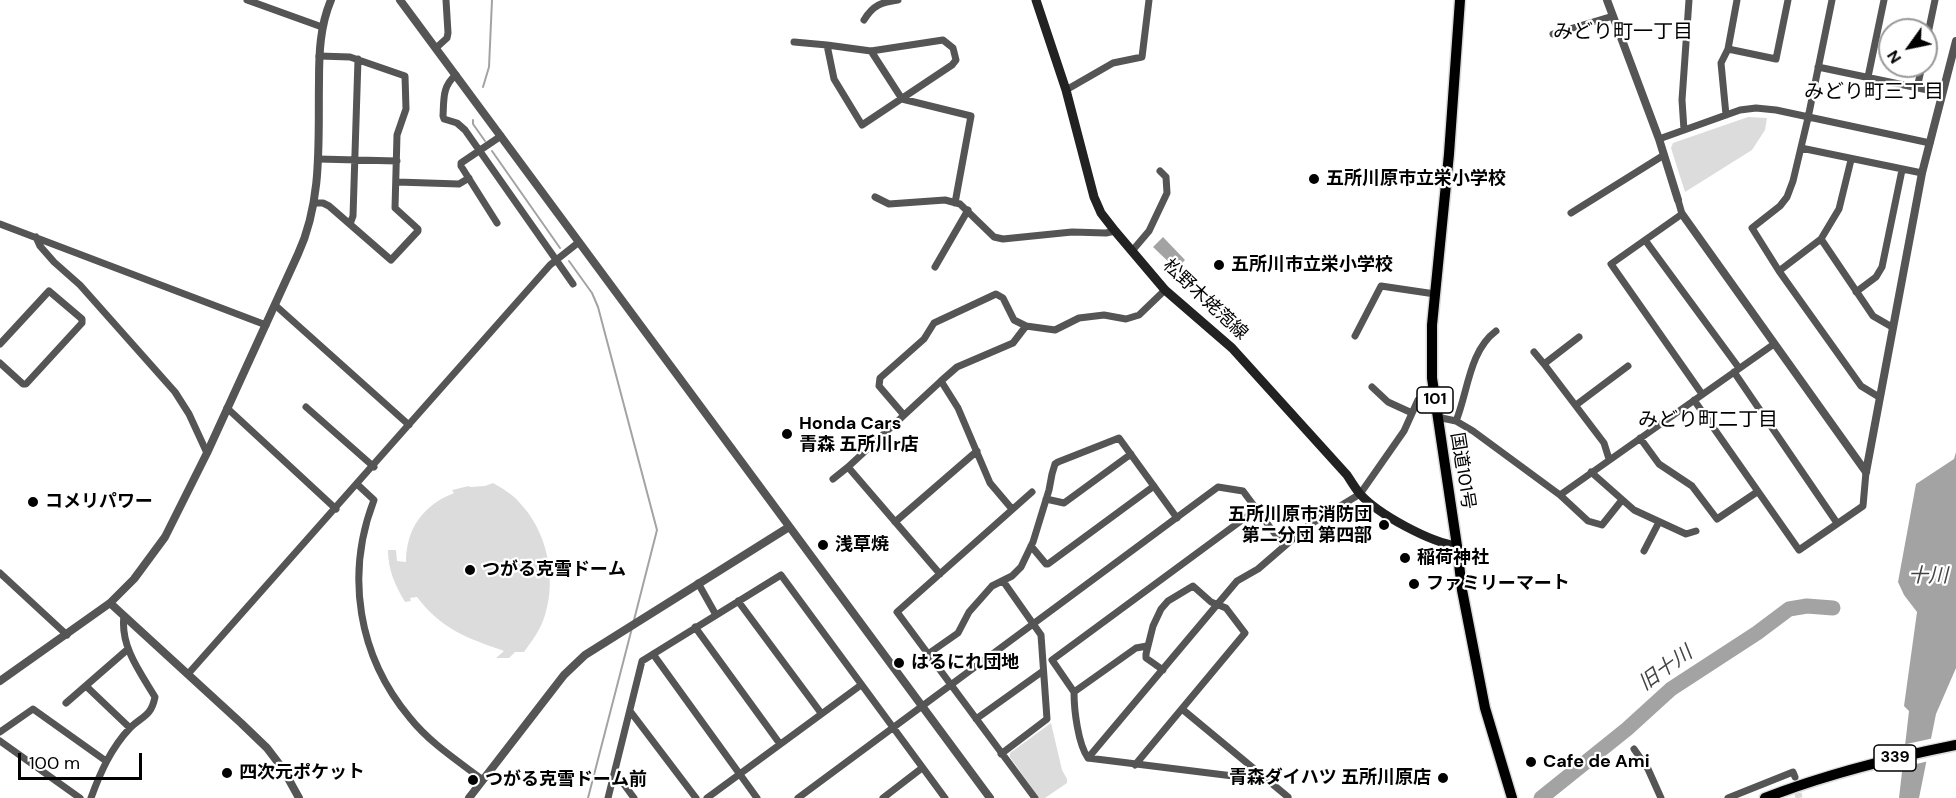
<!DOCTYPE html>
<meta charset="utf-8">
<style>
body{margin:0}
#map{position:relative;width:1956px;height:798px;overflow:hidden;background:#fff;font-family:"DM Sans",sans-serif}
canvas{display:block}
.north{position:absolute;left:1878px;top:18px;width:60px;height:60px;box-sizing:border-box;background:#fff;border:2px solid #999;border-radius:50%;rotate:237deg;font-size:16px;font-weight:700;line-height:24px;text-align:center;color:#000}
.north::after{content:'';display:block;margin:auto;width:21px;height:27px;background:#000;clip-path:polygon(50% 0,100% 100%,50% 72%,0 100%)}
.scale{position:absolute;left:18px;top:753px;width:124px;height:27px;box-sizing:border-box;border:3px solid #000;border-top:0;padding-left:8px;font-size:18px;line-height:21px;white-space:nowrap;color:#000;-webkit-text-stroke:4px #fff;paint-order:stroke}
</style>
<div id="map">
<canvas width="1956" height="798"></canvas>
<div class="north">N</div>
<div class="scale">100 m</div>
</div>
<script>
const g = document.querySelector('canvas').getContext('2d');
g.lineJoin = 'round';
function fillPath(path, color) {
  g.fillStyle = color;
  g.fill(path, 'evenodd');
}
function strokePath(path, color, width, dash) {
  g.strokeStyle = color;
  g.lineWidth = width;
  g.lineCap = dash ? 'butt' : 'round';
  g.setLineDash(dash || []);
  g.stroke(path);
}
function write(font, color, halo, rows, align = 'center') {
  g.font = font + ' "DM Sans","Noto Sans JP",sans-serif';
  g.lineWidth = 4.5;
  g.setLineDash([]);
  g.textBaseline = 'middle';
  g.strokeStyle = halo;
  g.fillStyle = color;
  for (const [text, x, y, turn = 0] of rows) {
    g.save();
    g.translate(x, y);
    g.rotate((+turn || 0) * Math.PI / 180);
    g.textAlign = isNaN(turn) ? turn : align;
    if (halo) g.strokeText(text, 0, 0);
    g.fillText(text, 0, 0);
    g.restore();
  }
}
const green = new Path2D(`
 M1748,117L1767,118L1765,130L1752,150L1685,192L1671,148L1673,143Z
 M493,483C502,488 512,494 519,502C547,531 557,577 545,615C541,629 532,641 524,652H515L509,658H496L504,651C467,638 441,629 417,597L410,598L411,601L405,602C395,585 388,570 388,550H396L397,561L406,562C406,529 423,505 454,493L452,490L469,486L470,487L485,486Z
 M1051,723L1062,770L1067,779V783L1045,798H1039L1010,757V753Z`);
const water = new Path2D(`
 M1163,237L1185,260L1176,269L1153,247Z
 M1956,452V668L1936,714L1919,798H1899L1909,711L1904,706L1917,612L1904,595L1898,582L1916,484L1954,459Z`);
const pier = new Path2D(`
 M1934,738L1929,761L1899,768L1902,745Z`);
const stream = new Path2D(`
 M483,87L489,67L492,0
 M473,120V124L485,141
 M492,151L560,248
 M569,261L592,293L598,307L657,530L634,620
 M588,798L632,628`);
const river = new Path2D(`
 M1541,798L1627,729L1671,689L1757,633L1789,609L1807,606L1833,608`);
const minorTunnel = new Path2D(`
 M1796,783L1799,798`);
const minor = new Path2D(`
 M247,0L322,27
 M1832,0L1808,118L1793,181L1787,197L1780,206L1752,228L1779,271L1861,386L1879,397
 M864,20C873,5 882,2 898,0
 M1553,34L1613,16
 M943,40L953,48L956,60L952,65L862,125L834,79L827,45L871,51Z
 M794,42L827,45
 M1926,43L1935,0
 M436,48L447,38L448,33L446,0
 M1728,49L1776,59L1788,0
 M871,51L902,99L971,116L955,203
 M1818,67L1942,93
 M456,75C442,86 444,100 443,116L444,119L457,123L465,130L573,284
 M1868,77L1884,0
 M1917,88L1922,66
 M1066,90L1113,63L1142,57L1149,0
 M1726,115L1721,63L1728,49L1737,0
 M1684,130L1682,100L1689,0
 M1659,139L1740,110L1756,108L1776,110L1930,143
 M1801,148L1922,173
 M318,159L397,161
 M397,182L459,184L469,178
 M875,197L889,204L945,200L960,204L994,237L1003,239L1072,232L1106,233L1115,231
 M1678,200L1682,214L1611,264L1702,394
 M314,203H323L329,206L391,260L418,231V229L395,208L397,135L406,109L405,76L350,57L319,56
 M1571,213L1664,155
 M497,223L461,166V163L501,136
 M0,224L266,325
 M350,224L353,216L358,59
 M36,237L40,246L54,262L80,285L175,392L189,414L207,453
 M1821,239L1873,316L1892,327
 M1645,240L1739,368
 M1132,251L1149,231L1167,193L1166,177L1160,171
 M935,267L968,210
 M1779,271L1821,239L1839,209L1851,160
 M1856,292L1876,277L1882,267L1902,170
 M275,305L409,425
 M1355,336L1381,286L1435,294
 M1579,337L1544,364L1604,443L1609,459
 M0,344L49,291L82,319V323L26,384H23L0,363
 M1534,352L1544,364
 M1734,372L1837,523
 M941,381L957,367L1013,343L1026,326L1055,330L1079,318L1104,315L1126,319L1139,315L1165,290
 M1372,387L1388,402L1412,413
 M1694,400L1799,550L1863,506L1866,472
 M1576,405L1628,366
 M306,407L374,467
 M227,408L336,509
 M903,414L879,386L880,378L924,339L934,323L996,294L1003,298L1014,320L1026,326
 M1437,417L1456,421L1473,431L1560,495L1774,344
 M1456,421C1468,392 1469,351 1496,331
 M1640,438L1659,464L1692,486L1717,519L1757,492
 M1591,472L1634,510L1686,534L1696,531
 M833,479L848,467
 M358,485L374,500C345,575 358,656 410,718C430,743 458,761 483,780
 M1032,492L897,612L1035,798
 M1560,495L1588,521L1602,525L1622,500
 M1046,499L1064,503L1131,454
 M895,522L977,451
 M1031,546L1046,564H1048L1154,486
 M1644,551L1659,522
 M0,573L67,635
 M940,574L848,467L941,381L958,408L990,483L1012,509
 M698,583L716,615
 M738,601L821,713
 M695,627L780,744
 M1147,646L1136,648L1074,692C1074,710 1078,744 1088,758L1241,777L1258,772
 M653,654L757,798
 M928,654L958,633L969,612L992,586L1012,576L1021,567L1033,542L1049,490L1052,474L1055,464L1058,462L1119,438L1177,518
 M188,674L550,265L579,242
 M86,686L130,728
 M1074,692L1052,660L1257,509
 M66,703L128,649
 M1182,709L1288,797
 M630,711L696,798
 M976,719L1043,671
 M0,732L33,709L106,761
 M0,741L80,798
 M1634,749L1648,769L1661,798
 M1001,754L1047,719L1041,635L1003,581
 M1088,758L1237,581L1258,569L1309,525L1360,494L1404,431L1418,400L1436,404
 M1135,765L1245,633L1226,608L1211,602L1193,586L1168,601L1161,609L1153,626L1146,654V658L1163,670
 M615,772L634,798
 M91,798C100,773 111,748 130,728C142,716 151,717 155,697C140,672 120,646 124,616
 M608,798L642,661L781,575L945,798
 M707,798L861,685
 M798,798L1218,487L1243,491L1284,546
 M883,798L922,768
 M1728,798L1793,772L1795,777`);
const tertiary = new Path2D(`
 M400,0L990,798
 M1607,0L1659,139L1678,200
 M1682,214L1866,472
 M1866,472L1922,173L1956,41
 M110,603L241,723L267,748L283,769L299,798
 M0,681L110,603L134,579L165,537L207,453L298,254C323,200 318,139 319,81C319,53 320,26 331,0
 M469,798L564,675L585,655L789,527`);
const secondary = new Path2D(`
 M1036,0L1066,90L1094,197L1101,213L1115,231L1165,290L1232,348L1347,475C1351,481 1355,488 1360,494C1379,515 1430,542 1457,546`);
const trunk = new Path2D(`
 M1460,0L1449,154L1432,325V378L1457,546L1462,590L1485,708L1512,798
 M1765,798C1827,774 1891,758 1956,745`);
const markers = [
 [1314,179,6,"#000"],
 [1219,265,6,"#000"],
 [787,434,6,"#000"],
 [33,502,6,"#000"],
 [1384,525,6,"#000"],
 [823,545,6,"#000"],
 [1405,558,6,"#000"],
 [470,570,6,"#000"],
 [1414,584,6,"#000"],
 [899,663,6,"#000"],
 [1531,762,6,"#000"],
 [227,773,6,"#000"],
 [1443,778,6,"#000"],
 [473,780,6,"#000"]
];
const shields = [
 [1435,400,36],
 [1895,758,42]
];
const shieldNames = [
 ["101",1435,400],
 ["339",1895,758]
];
const poiNames = [
 ["五所川原市立栄小学校",1326,179],
 ["五所川市立栄小学校",1231,265],
 ["Honda Cars",799,424],
 ["青森 五所川r店",799,445],
 ["コメリパワー",45,502],
 ["五所川原市消防団",1372,515,"right"],
 ["第二分団 第四部",1372,536,"right"],
 ["浅草焼",835,545],
 ["稲荷神社",1417,558],
 ["つがる克雪ドーム",482,570],
 ["ファミリーマート",1426,584],
 ["はるにれ団地",911,663],
 ["Cafe de Ami",1543,762],
 ["四次元ポケット",239,773],
 ["青森ダイハツ 五所川原店",1431,778,"right"],
 ["つがる克雪ドーム前",485,780]
];
const streetNames = [
 ["松野木姥萢線",1205,300,43],
 ["国道101号",1462,471,81]
];
const neighbourhoodNames = [
 ["みどり町一丁目",1623,33],
 ["みどり町三丁目",1874,93],
 ["みどり町二丁目",1708,421]
];
const waterNames = [
 ["十川",1928,577],
 ["旧十川",1666,669,-36]
];
fillPath(green, '#dcdcdc');
fillPath(water, '#a3a3a3');
fillPath(pier, '#fff');
strokePath(stream, '#a3a3a3', 2);
strokePath(river, '#a3a3a3', 15);
strokePath(minorTunnel, '#d9d9d9', 7, [7, 3.5]);
strokePath(trunk, '#dbdbdb', 13);
strokePath(minor, '#555', 7);
strokePath(tertiary, '#555', 8);
strokePath(secondary, '#222', 9);
strokePath(trunk, '#000', 10);
for (const [x, y, r, color] of markers) {
  const dot = new Path2D();
  dot.arc(x, y, r, 0, 2 * Math.PI);
  g.fillStyle = color;
  g.fill(dot);
  strokePath(dot, '#fff', 2);
}
for (const [x, y, w] of shields) {
  const box = new Path2D();
  box.roundRect(x - w / 2, y - 13, w, 26, 4.5);
  g.fillStyle = '#fff';
  g.fill(box);
  strokePath(box, '#000', 1.5);
}
write('bold 16px', '#000', null, shieldNames);
write('bold 18px', '#000', '#fff', poiNames, 'left');
write('18px', '#000', '#fff', streetNames);
write('20px', '#000', '#fff', neighbourhoodNames);
write('italic 20px', '#444', '#fff', waterNames);
</script>
